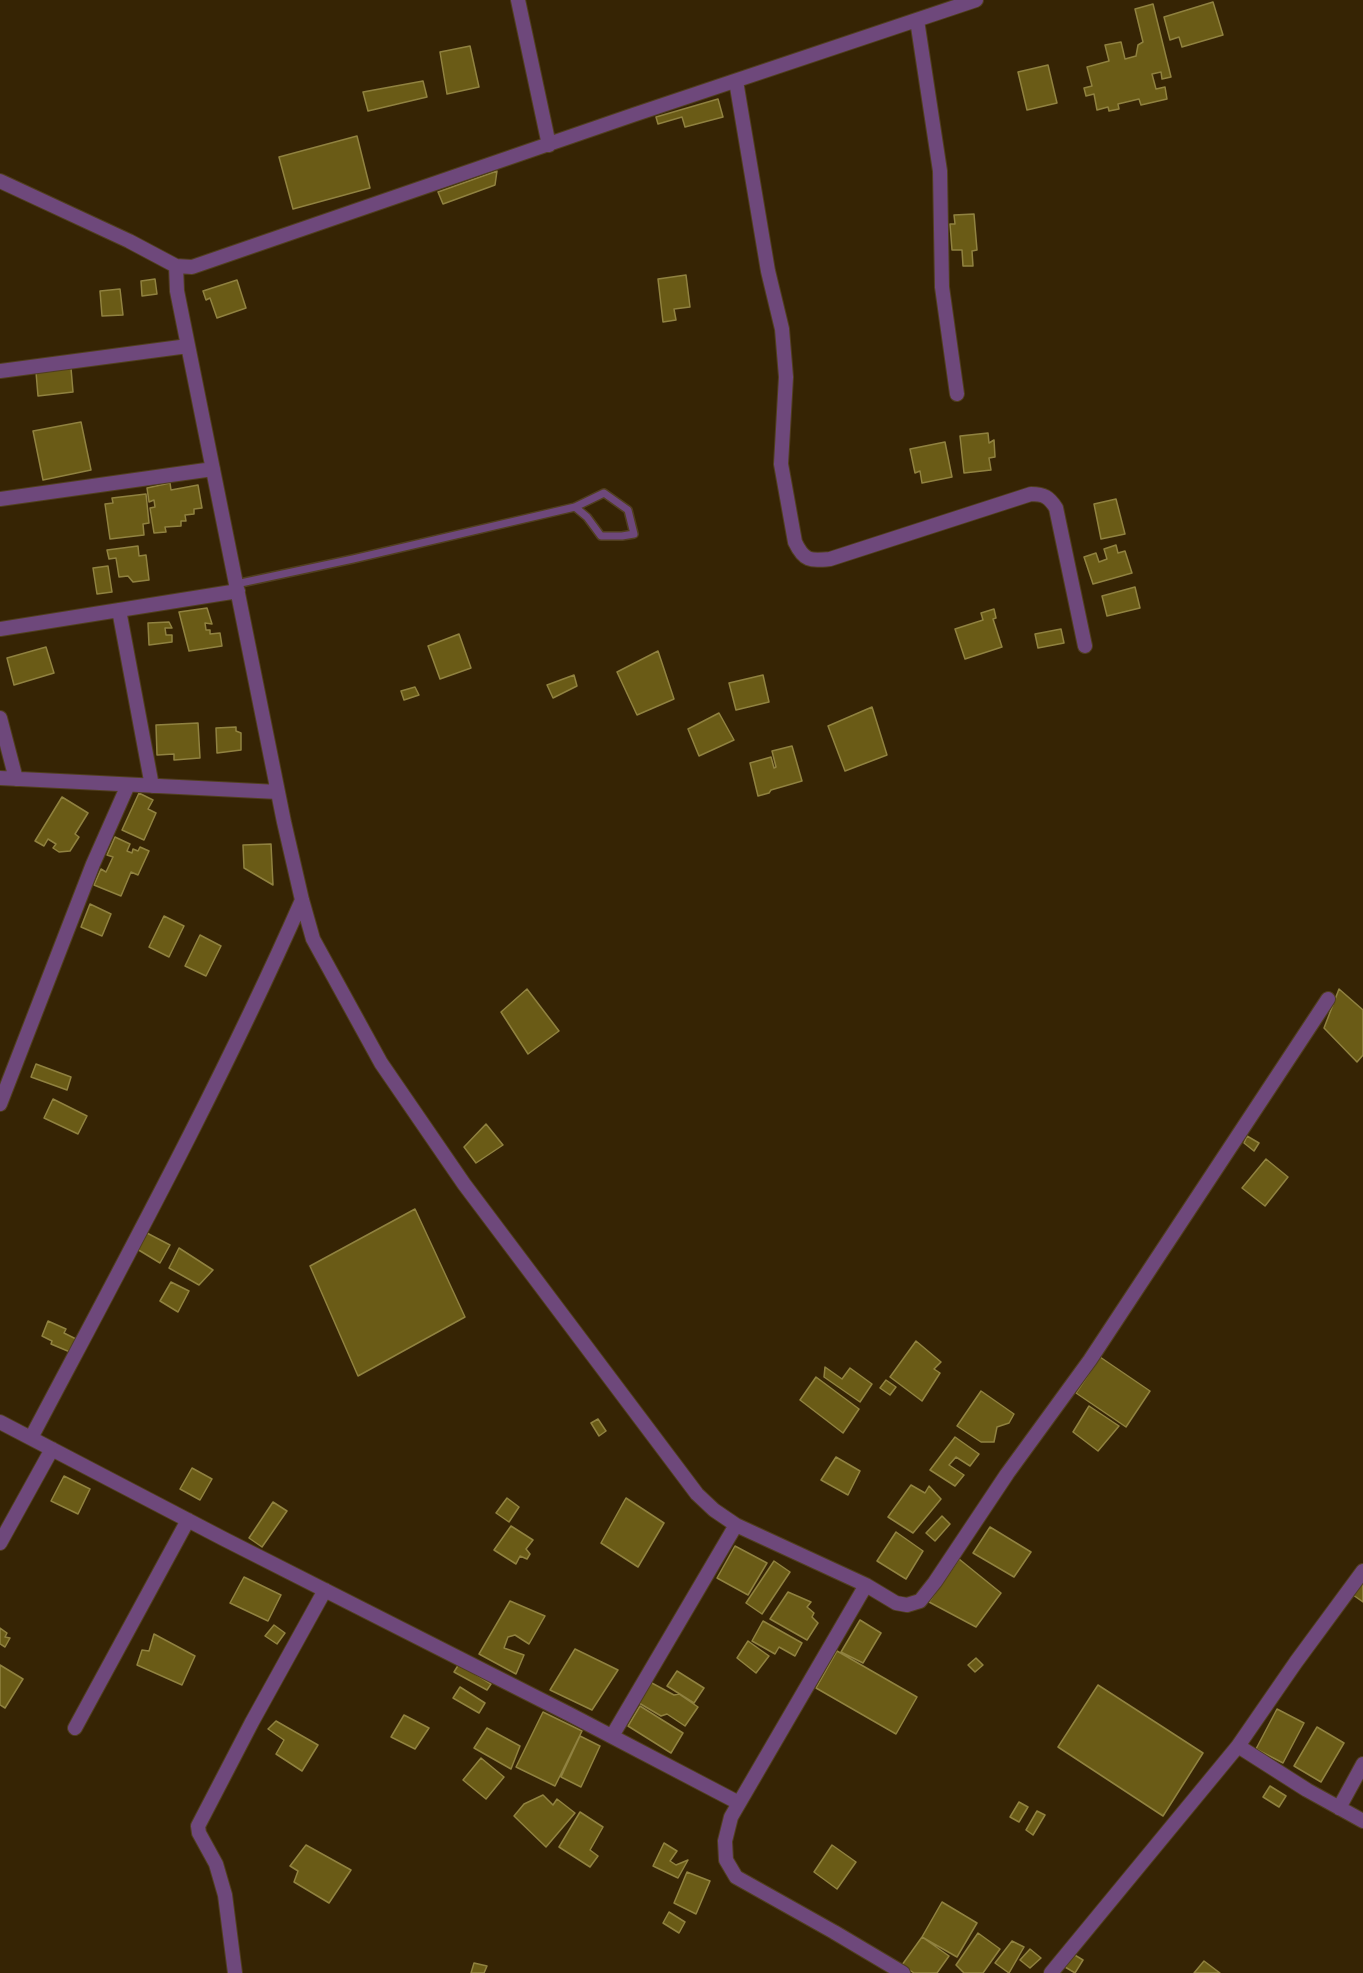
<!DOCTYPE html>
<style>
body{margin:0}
canvas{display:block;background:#362404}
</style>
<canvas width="1363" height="1973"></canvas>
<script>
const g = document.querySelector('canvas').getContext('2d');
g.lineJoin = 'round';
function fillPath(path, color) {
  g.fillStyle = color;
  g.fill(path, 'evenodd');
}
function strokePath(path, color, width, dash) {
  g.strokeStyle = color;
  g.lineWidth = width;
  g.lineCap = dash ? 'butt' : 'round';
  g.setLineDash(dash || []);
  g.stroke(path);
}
const building = new Path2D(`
 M1213,2L1223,35L1182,47L1179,37L1170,40L1164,17Z
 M1153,4L1171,77L1162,79L1161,72L1152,74L1156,89L1165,87L1167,99L1141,105L1139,99L1118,104L1119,109L1109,111L1108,107L1097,110L1094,94L1086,96L1084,88L1092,86L1087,67L1109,61L1105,45L1121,42L1125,59L1136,56L1138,45L1143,42L1135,9Z
 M470,46L479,87L447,94L440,52Z
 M1048,65L1057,103L1027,110L1018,72Z
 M423,81L427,97L368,111L363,92Z
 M718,99L723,117L685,127L682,117L658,124L656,117Z
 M357,136L370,188L293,209L279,157Z
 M497,171L495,185L443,204L438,192Z
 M974,214L977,250L972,251L973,266H963L962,250H952L950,224H955L954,215Z
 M686,275L690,307L674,309L676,320L663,322L658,279Z
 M155,279L157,294L142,296L141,281Z
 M237,280L246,308L217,318L210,298L206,300L203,291Z
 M120,289L123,315L102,316L100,291Z
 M71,368L73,392L38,396L36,372Z
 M81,422L91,470L43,480L33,431Z
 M988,433L989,443L994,440L995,457L989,458L991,470L964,473L960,436Z
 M945,442L952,477L922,483L920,471L915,473L910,449Z
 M170,483L171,490L198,485L202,508L194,509V514L185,515L186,521H181V526L165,527L166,532L154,533L150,508L155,507L154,500L149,502L147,488Z
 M146,494L149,523L143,524L144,535L110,539L105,504L113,503L112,498Z
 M1116,499L1125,534L1101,539L1094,504Z
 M1116,545L1118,553L1125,551L1132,573L1093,584L1084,557L1096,553L1099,562L1107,559L1104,549Z
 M138,546L139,556L146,555L149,580L133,582L128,576L119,577L116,558L109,559L107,550Z
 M108,566L112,592L97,594L93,568Z
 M1135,587L1140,608L1107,616L1102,596Z
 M207,608L212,624L205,623L206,630H210V634L220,633L222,646L189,651L179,612Z
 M994,609L996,618L993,619L1002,647L965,659L955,629L983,620L981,613Z
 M169,622L172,628H165L166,635H172V642L149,645L148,623Z
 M1061,629L1064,643L1038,648L1035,634Z
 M459,634L471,668L440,679L428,646Z
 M46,647L54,673L14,685L7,658Z
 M658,651L674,699L637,715L617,672Z
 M574,675L577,686L553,698L547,685Z
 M763,675L769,702L736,710L729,683Z
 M415,687L419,695L404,700L401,691Z
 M872,707L887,755L845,771L828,726Z
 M719,713L734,740L699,756L688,729Z
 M198,723L200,758L174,760V754L157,755L156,725Z
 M236,727V731L241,733V750L217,753L216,728Z
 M792,746L802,781L771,790L769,793L758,796L750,763L771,757L774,768L776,767L772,751Z
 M139,793L153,800L148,809L156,813L144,840L122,830Z
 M62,797L88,813L75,834L79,837L70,851L59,852L53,848L56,844L48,839L44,846L35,841Z
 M115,837L130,844L127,851L132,853L133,849L138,851L140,847L149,851L138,875L131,872L121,896L94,885L101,869L106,872L113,857L107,855Z
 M271,844L273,885L244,868L243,845Z
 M90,904L111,914L102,936L81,927Z
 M164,916L184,926L169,957L149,947Z
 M200,935L221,946L206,976L185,966Z
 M527,989L559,1031L528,1054L501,1012Z
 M1339,989L1363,1010V1055L1357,1062L1324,1028Z
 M36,1064L71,1077L67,1090L31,1077Z
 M53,1099L87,1116L78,1134L44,1118Z
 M486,1124L503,1145L476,1163L464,1147Z
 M1247,1136L1259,1143L1254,1151L1244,1143Z
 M1266,1159L1288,1177L1265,1206L1242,1188Z
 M415,1209L465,1317L358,1376L310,1266Z
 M145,1232L170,1245L160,1263L137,1249Z
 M179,1248L213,1270L199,1285L169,1268Z
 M171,1282L189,1291L178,1312L160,1301Z
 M48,1321L66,1329L64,1333L76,1339L70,1352L51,1344L52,1341L42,1336Z
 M916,1341L941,1362L934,1369L940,1373L922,1401L890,1377Z
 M1100,1357L1150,1391L1126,1427L1076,1393Z
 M825,1367L842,1379L850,1368L872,1384L860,1402L824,1377Z
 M816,1377L859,1409L843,1433L800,1400Z
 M886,1380L896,1387L890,1395L880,1388Z
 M981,1391L1014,1414L1009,1423L997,1427L994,1442H981L957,1426Z
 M1089,1406L1119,1426L1098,1451L1073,1432Z
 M598,1419L606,1431L599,1436L591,1423Z
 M955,1437L979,1454L970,1466L956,1457L949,1465L964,1475L955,1486L930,1470Z
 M836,1457L860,1471L848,1495L821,1480Z
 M192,1468L212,1479L200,1500L180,1489Z
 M64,1476L90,1489L78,1514L51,1501Z
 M911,1485L925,1493L929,1486L941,1499L913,1533L888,1517Z
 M507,1498L519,1507L509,1522L496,1513Z
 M626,1498L664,1523L638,1567L601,1543Z
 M273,1502L287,1511L262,1547L249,1538Z
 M942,1516L950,1524L935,1541L926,1533Z
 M511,1526L533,1540L526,1549L530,1554L527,1559L520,1556L516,1564L494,1550Z
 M990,1527L1031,1552L1014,1577L973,1553Z
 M896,1532L923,1551L906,1579L877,1561Z
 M735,1546L767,1563L748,1595L717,1578Z
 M959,1559L1001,1593L976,1627L929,1602Z
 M774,1561L790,1572L762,1614L746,1603Z
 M244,1577L281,1595L268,1621L230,1603Z
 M1362,1583L1363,1584V1602L1353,1595Z
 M788,1592L811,1602L807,1607L814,1613L812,1617L818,1623L807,1640L770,1619Z
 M510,1601L545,1616L529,1644L515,1635L508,1637L504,1648L524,1655L516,1674L479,1654Z
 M860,1620L881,1633L863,1663L841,1652Z
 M763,1621L802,1643L795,1656L779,1647L775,1654L752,1641Z
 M274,1625L285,1633L277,1644L265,1636Z
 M0,1628L7,1633L5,1637L10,1638L5,1647L0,1644Z
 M154,1634L195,1656L182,1685L137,1665L142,1650L149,1651Z
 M748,1641L769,1656L756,1673L737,1658Z
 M575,1649L618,1670L592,1710L550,1690Z
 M837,1651L917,1697L896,1734L816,1688Z
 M976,1658L983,1665L975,1672L968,1665Z
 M459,1664L491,1684L487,1690L454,1672Z
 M0,1665L23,1679L5,1708L0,1705Z
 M677,1671L704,1688L694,1703L667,1686Z
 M650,1682L674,1695L679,1694L698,1707L685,1726L667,1714L661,1716L639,1703Z
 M1098,1685L1203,1753L1163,1816L1058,1747Z
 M460,1687L485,1703L479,1713L453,1698Z
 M640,1706L683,1733L671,1753L628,1726Z
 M1277,1709L1304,1723L1283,1763L1256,1749Z
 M543,1712L582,1731L555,1786L516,1767Z
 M404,1715L429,1728L415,1749L391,1737Z
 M276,1721L318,1745L302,1771L276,1754L284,1740L268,1729Z
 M1317,1727L1344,1743L1321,1782L1294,1766Z
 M487,1728L520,1746L511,1769L474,1748Z
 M580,1736L600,1746L581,1787L561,1777Z
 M481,1758L504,1777L486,1799L463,1780Z
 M1270,1786L1286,1796L1279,1807L1263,1797Z
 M543,1795L553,1805L557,1799L575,1813L546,1847L514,1816L524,1804Z
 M1019,1802L1028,1807L1019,1822L1010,1817Z
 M1037,1811L1045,1815L1033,1835L1026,1830Z
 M580,1812L603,1827L590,1850L598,1856L590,1867L559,1847Z
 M664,1843L677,1851L670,1861L676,1865L688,1860L678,1878L653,1866Z
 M306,1845L351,1870L329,1903L294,1882L298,1871L290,1866Z
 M832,1845L856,1862L837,1889L814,1872Z
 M687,1872L710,1881L696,1914L674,1903Z
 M942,1902L977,1923L957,1957L922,1937Z
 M669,1912L685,1922L679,1933L663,1923Z
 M978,1933L1000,1949L983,1973H964L956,1965Z
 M922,1937L949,1956L937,1973H914L902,1965Z
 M1012,1941L1024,1947L1009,1973L995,1963Z
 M1030,1949L1041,1958L1030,1968L1020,1960Z
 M1073,1954L1083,1960L1075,1973L1065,1967Z
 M1204,1961L1220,1973H1194Z
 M474,1963L487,1966L484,1973H471Z`);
const lane = new Path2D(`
 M236,584L353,559L575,507L604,493L628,510L634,534L622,536H601L587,517L575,507`);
const street = new Path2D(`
 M518,0L549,145
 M917,20L940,171L942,287L957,394
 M736,81L768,271L782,329L786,377L781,464L795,542C804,561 810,561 830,559L1031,494C1044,494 1049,497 1056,508L1085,646
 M0,181L129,241L176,266L192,267L633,115L976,0
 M176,266L177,291L284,822L302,900L313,939L381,1063L464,1184L697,1494L714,1510L736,1525L866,1585L896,1603L907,1605L920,1601L935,1582L1007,1474L1090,1360L1328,999
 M0,371L188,346
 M0,499L213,469
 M119,610L152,786
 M0,629L238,591
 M0,718L16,779
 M0,778L278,792
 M0,1104L93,864L128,785
 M0,1422L224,1539L569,1714L739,1803
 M31,1438C125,1260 221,1084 302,900
 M0,1543L52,1449
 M866,1585L731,1817L725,1841L726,1860L736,1877L834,1932L903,1973
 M75,1728L188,1520
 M612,1736L736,1525
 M1238,1746L1307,1790L1363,1821
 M1339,1808L1363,1764
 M235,1973L225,1895L216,1864L199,1833L198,1826L252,1722L325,1590
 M1051,1973L1238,1746L1296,1662L1363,1571`);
fillPath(building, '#6a5b16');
strokePath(building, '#908240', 1.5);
strokePath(lane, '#513f1f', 10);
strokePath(street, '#513f1f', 16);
strokePath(lane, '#6e487b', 7);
strokePath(street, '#6e487b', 14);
</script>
